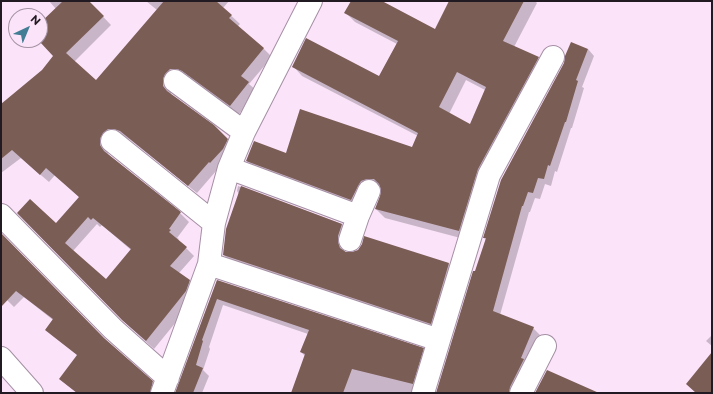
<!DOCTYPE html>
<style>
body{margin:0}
#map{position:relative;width:713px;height:394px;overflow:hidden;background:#fbe3fa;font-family:Montserrat,sans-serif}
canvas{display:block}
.frame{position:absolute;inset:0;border:2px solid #221a22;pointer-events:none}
.north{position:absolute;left:8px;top:8px;width:40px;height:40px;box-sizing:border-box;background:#fbe3fa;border:1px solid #a493a4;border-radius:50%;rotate:44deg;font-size:11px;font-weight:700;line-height:16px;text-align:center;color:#221a22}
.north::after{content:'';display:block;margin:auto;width:14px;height:18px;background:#417e95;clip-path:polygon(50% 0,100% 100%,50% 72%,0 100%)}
</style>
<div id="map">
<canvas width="713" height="394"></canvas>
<div class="frame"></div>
<div class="north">N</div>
</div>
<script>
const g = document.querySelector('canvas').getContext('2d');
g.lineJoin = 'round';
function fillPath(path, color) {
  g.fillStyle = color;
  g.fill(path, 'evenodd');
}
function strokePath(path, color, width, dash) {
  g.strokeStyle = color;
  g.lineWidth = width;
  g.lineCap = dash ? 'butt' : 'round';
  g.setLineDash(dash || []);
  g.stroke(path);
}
const shadow = new Path2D(`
 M49,1H88L111,25L74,62L96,82L157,10L146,1H229L223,8L240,24L237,27L263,48L272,57L249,84L257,91L239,114L192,79L185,77L171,88V95L213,126L236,148L197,193L129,139L123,137L108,147V154L110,156L180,213L189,222L177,238L179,239L178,240L194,256L179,273L189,281L198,289L194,300L154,349L131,328L18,213L56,224L80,198L55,175L49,182L21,158L1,173V105L43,70L55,56L39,40H40V24L56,9ZM97,224L100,227L102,225L131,250L106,280L73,251Z
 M352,1H380L436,30L450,1H535L537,3L514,47L538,58L548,67L468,240L385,218L376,209L381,196L382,188H377L361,209L256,170L247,161L286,154L413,148L418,136L302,76L293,66L379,77L397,44L355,22L346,13ZM466,80L485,90L471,125L449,114Z
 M588,49L594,56L582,87L584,88L572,128H571L557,172L555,171L551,186L545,184L540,199L535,198L530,212H529L500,315L533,328L540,335L517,393H437L486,240L484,238Z
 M238,186L342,224L348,231L344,243V249L345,253L449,264L455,270L437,330L230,262L224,255L239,194L237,191Z
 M1,234L104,339L159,389L158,393H77L60,379L78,355L53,336L46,329L53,320L24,297L14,307L1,294Z
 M217,281L423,349L430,356L418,393H293L305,356L301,352L308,334L223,305L209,347L210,349L203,370L209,376L202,393H176Z
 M712,335V346L706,341Z`);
const building = new Path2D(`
 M63,1H89L104,16L66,53L96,80L164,1H216L232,15L229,18L264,48L241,76L249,82L230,106L182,71L177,69H170L165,74L163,79V86L167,91L214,125L228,139L223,149L210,163L209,162L188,186L120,131L114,129H108L103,133L100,139V145L104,151L181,212L169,229L171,230L169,232L187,247L170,266L190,280L186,291L146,341L122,320L17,213L30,199L56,223L79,197L46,168L40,175L12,150L1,159V104L42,70L53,56L40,42V23ZM88,217L91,220L93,218L131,249L106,279L65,243Z
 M351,1H382L435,29L449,1H524L503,41L539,57L478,169L459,231L375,209L380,196L381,190L379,184L374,179H367L361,181L358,186L351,200L246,161L254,141L286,153L300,109L412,147L418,133L292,67L306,38L379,76L398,41L344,13ZM457,72L486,87L470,124L439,107Z
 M571,42L588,49L576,80L578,81L573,98L566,122H565L550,166L548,165L544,179L538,178L533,193L528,192L523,206H522L493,311L534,327L521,358L524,359L510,387L509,393H436L473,271H475L486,238H483L501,180L564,63L565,56Z
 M241,186L342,224L338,236V242L340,248L346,252H352L358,250L362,244L364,236L449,263L431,324L223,255L226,229Z
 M1,233L104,338L153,381L150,393H77L59,379L77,355L45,330L53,319L16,291L1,307Z
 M217,280L424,348L413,384L352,369L343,393H291L305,354L300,352L309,330L217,299L202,340L203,341L196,365L203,368L193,393H175Z
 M712,352V393H696L686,384Z
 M547,370L599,393H535Z`);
const minor = new Path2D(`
 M175,81L244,132
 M112,141L214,223
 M229,168L358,216
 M1,215L113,329L168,378
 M350,240L358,216L369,191
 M209,264L439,340L489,175L553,57
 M1,358L32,393
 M162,393L209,264L214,223L229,168L244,132L311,1
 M423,393L439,340
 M521,393L545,346`);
fillPath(shadow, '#0003');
fillPath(building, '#7a5d55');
strokePath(minor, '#a58fa4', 24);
strokePath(minor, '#fff', 22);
</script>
